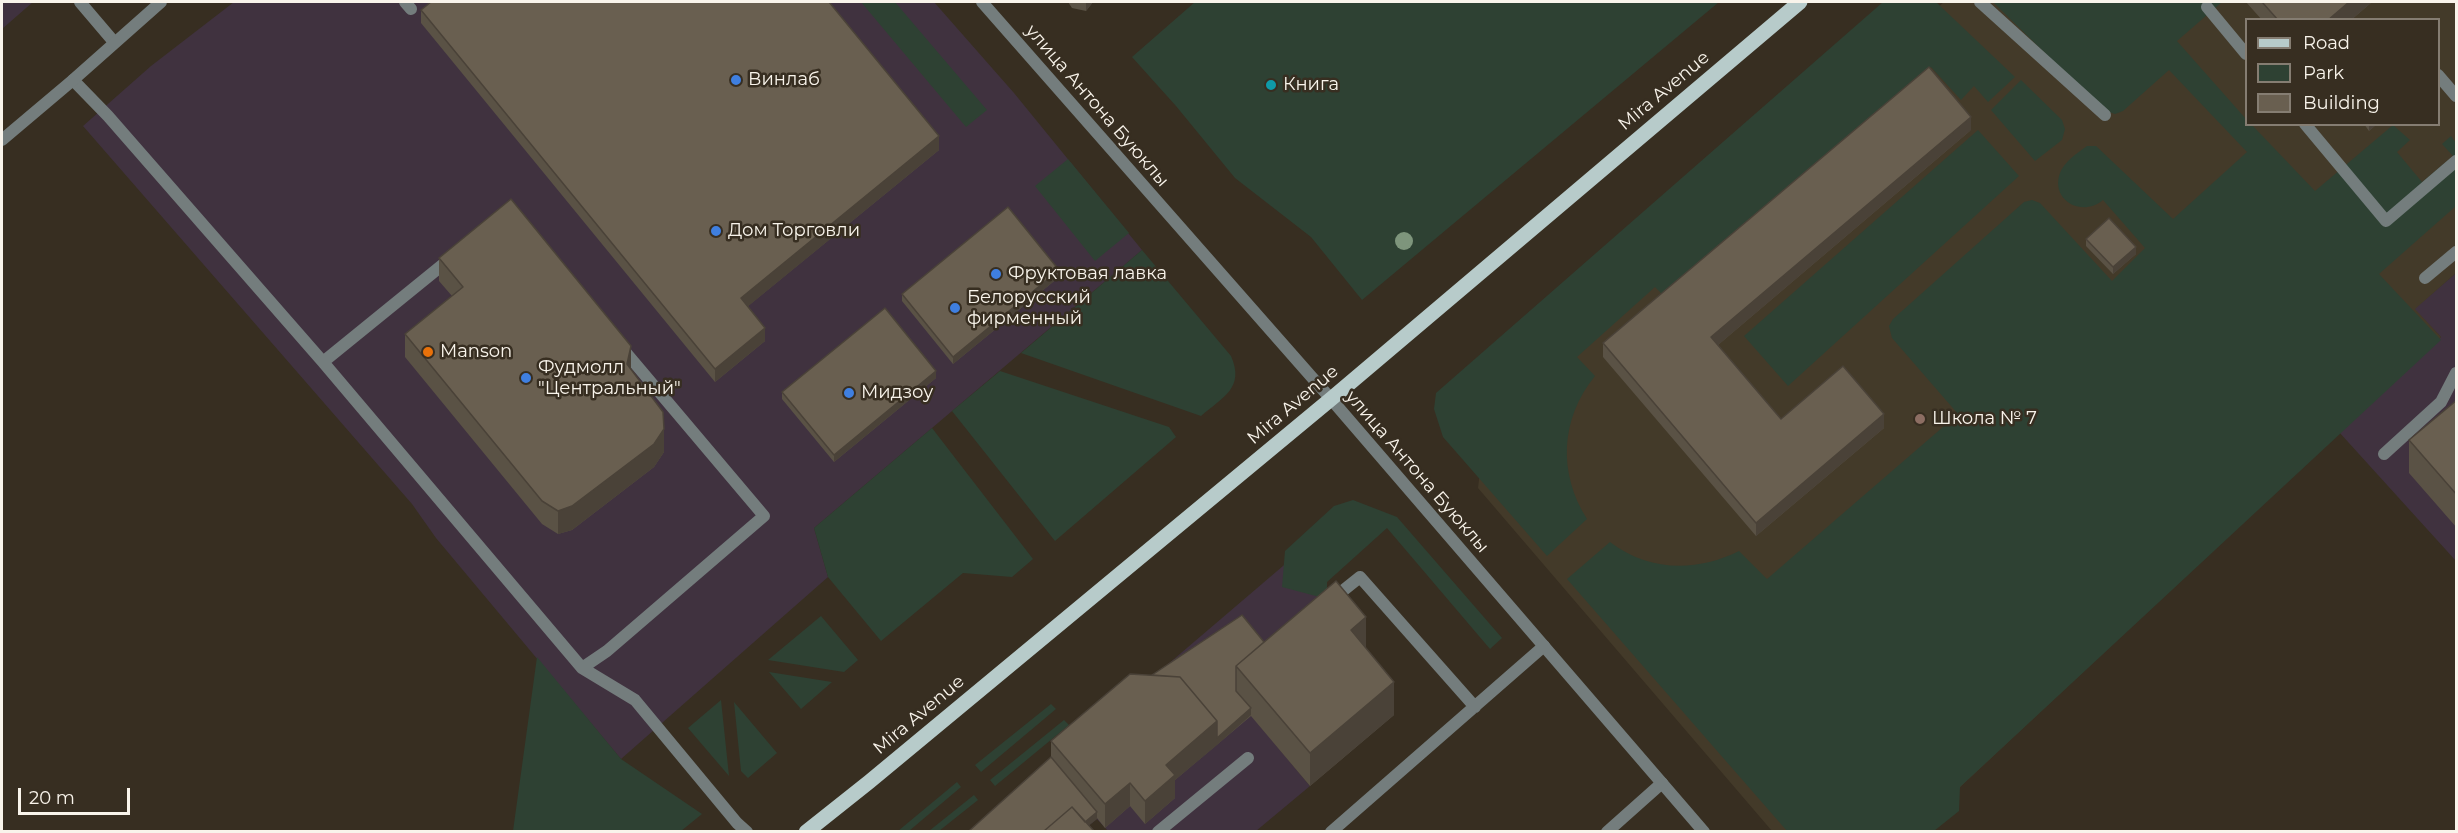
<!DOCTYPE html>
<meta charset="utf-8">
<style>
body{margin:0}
#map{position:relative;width:2458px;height:833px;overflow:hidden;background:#372e21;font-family:Montserrat,sans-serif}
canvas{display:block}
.frame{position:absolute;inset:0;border:3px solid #f9f4eb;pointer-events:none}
.legend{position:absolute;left:2245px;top:18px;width:195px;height:108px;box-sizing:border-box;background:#372e21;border:2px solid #857d72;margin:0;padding:8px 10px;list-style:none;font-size:18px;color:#f9f4eb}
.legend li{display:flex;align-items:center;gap:12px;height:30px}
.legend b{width:30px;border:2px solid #857d72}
.scale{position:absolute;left:18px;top:788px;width:112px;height:27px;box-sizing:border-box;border:3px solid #f9f4eb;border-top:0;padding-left:8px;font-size:18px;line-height:21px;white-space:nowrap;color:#f9f4eb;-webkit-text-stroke:4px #372e21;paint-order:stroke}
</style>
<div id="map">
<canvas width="2458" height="833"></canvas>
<div class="frame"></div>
<ul class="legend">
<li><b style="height:8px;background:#b7cbca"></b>Road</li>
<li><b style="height:16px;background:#2e4133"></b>Park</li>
<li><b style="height:16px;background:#695f50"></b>Building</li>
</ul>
<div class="scale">20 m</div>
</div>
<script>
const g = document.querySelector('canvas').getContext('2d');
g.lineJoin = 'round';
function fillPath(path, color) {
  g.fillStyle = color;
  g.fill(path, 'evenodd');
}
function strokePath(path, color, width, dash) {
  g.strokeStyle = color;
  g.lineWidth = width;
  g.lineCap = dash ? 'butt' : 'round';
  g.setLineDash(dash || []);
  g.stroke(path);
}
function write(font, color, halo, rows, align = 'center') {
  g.font = font + ' Montserrat,sans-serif';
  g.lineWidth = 5;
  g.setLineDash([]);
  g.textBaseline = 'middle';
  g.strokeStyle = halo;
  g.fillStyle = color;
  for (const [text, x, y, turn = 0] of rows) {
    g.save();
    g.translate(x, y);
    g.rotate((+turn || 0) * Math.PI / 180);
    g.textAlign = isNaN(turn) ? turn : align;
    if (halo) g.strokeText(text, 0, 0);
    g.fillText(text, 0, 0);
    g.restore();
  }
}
const commercial = new Path2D(`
 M2,2H33L2,29Z
 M234,2H934L1014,93L1142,250L814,528L828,577L621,759L436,538L412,504L83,126L151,66Z
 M2456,273V561L2339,432L2441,337L2414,309Z
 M1290,560L1336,614L1237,698L1310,786L1256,831H1108L1097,819L1082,831L977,832L1051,764Z`);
const education = new Path2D(`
 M1944,2H2456V273L2415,309L2441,337L1913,831H1772L1478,488L1488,406ZM2246,20H2438V124H2246Z`);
const green = new Path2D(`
 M861,2H895L987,110L966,127Z
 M1195,2H1719L1362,300L1311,237L1235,178L1176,106L1132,57Z
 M1883,2H1936L2015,77L1988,102L1974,86L1961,100L1931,67L1664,296L1655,287L1577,357L1595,376C1560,419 1558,473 1587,519L1547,556L1443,437L1434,409L1436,393Z
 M1993,2H2222L2177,41L2246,119V124L2252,125L2315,191L2393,125L2410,140L2397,152L2422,182L2453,156L2442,144L2451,136L2456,143V206L2379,274L2441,340L1960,787L1959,811L1934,831H1787L1567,579L1610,542C1649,572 1697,572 1739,551L1767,579L1958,414L1892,338L1889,326L1893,319L2024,202L2032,200L2040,203L2112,281L2145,248L2103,200C2082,218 2050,200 2060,173C2064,162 2077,153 2087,146H2096L2173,219L2247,152L2169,70L2123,111L2115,114L2103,110Z
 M2021,80L2062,120L2065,129L2062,140L2035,161L1991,110Z
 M1978,130L2019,176L1788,386L1744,336Z
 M1068,159L1129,233L1095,261L1035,186Z
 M1142,250L1231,356C1245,388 1223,397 1201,416L1021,353Z
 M1000,371L1169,427L1176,437L1055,541L952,411Z
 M932,428L1033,559L1012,577L963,573L881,641L828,577L814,528Z
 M1353,500L1397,517L1502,638L1490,649L1387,528L1327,582V599L1282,587L1285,551L1334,506Z
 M821,616L858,660L844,672L768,660Z
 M537,657L621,759L702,814L681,831H513Z
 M769,672L832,682L801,709Z
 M721,700L729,776L688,728Z
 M734,702L777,753L748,778L741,771Z
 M1051,704L1056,709L981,772L975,765Z
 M1064,720L1069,725L995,786L990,780Z
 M957,782L961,787L909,831H898Z
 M974,795L978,800L939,831H929Z`);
const service = new Path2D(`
 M80,2L114,42
 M405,2L411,9
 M1980,2L2105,115
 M2207,7L2246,54
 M2438,75L2456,96
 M73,80L108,116L323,362L582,668L607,651L764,516L622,348
 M2305,124L2386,221L2456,161
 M2425,278L2456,252
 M323,362L451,258
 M2384,454L2441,402L2456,373
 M1335,597L1360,577L1475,707
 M582,668L635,700L737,823L747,832
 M1158,832L1248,758
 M1331,832L1544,646
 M1607,832L1662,783`);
const minor = new Path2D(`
 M982,2L1331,399L1704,832`);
const tertiary = new Path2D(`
 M2,140L73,80L161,2`);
const primary = new Path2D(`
 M806,832L869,782L1331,399L1800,2`);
const trees = [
 [1404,241]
];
const wall = new Path2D(`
 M1068,2H1093L1086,11L1072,8Z
 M2246,2H2372L2351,20H2262Z
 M421,10L939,150L748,306L765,341L715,382L421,23Z
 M2364,124H2377L2369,131Z
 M1971,130L1718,345L1781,419L1884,428L1756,536L1603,357V343Z
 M2086,239L2136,254L2113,274L2086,246Z
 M439,258L631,369L664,452L654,467L572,530L558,534L542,524L405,357V334L452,296L439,281Z
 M1059,277L953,364L902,301V294Z
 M936,378L834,462L782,399V392Z
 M2457,400V528L2409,473V440Z
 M1264,642L1366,648L1394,715L1310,786L1251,716L1175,780V798L1145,824L1130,806L1105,828L1097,818L969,831L1051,757V741L1152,675Z`);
const shadedWall = new Path2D(`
 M1086,2H1093L1086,11Z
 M2349,2H2372L2351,20H2328Z
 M1971,117V130L1711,351V337Z
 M2369,124H2377L2369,131Z
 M939,136V150L741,312V298Z
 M2136,247V254L2113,274V267Z
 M1059,270V277L953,364V357Z
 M765,328V341L715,382V369Z
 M631,346V369L627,364Z
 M936,371V378L834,462V455Z
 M1884,414V428L1756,536V523Z
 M664,429V452L654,467L572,530L558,534V511Z
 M1366,617V650L1351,630Z
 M1394,682V715L1310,786V753Z
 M1251,708V715L1217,745V738Z
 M1217,721V745L1175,780V798L1145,824V801L1166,765Z
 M1130,783V806L1105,828V804Z
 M1097,812V819L1082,831H1074Z`);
const building = new Path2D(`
 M431,2H829L939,136L741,298L765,328L715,369L421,10Z
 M2262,2H2349L2328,20H2278Z
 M1929,67L1971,117L1711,337L1781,419L1843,366L1884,414L1756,523L1603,343Z
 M511,199L631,346L627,364L663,412L664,429L654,444L572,506L558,511L542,501L405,334L463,287L439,258Z
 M1008,207L1059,270L953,357L902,294Z
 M2109,218L2136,247L2113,267L2086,239Z
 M885,308L936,371L834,455L782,392Z
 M2457,400V495L2409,440Z
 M1336,581L1366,617L1351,630L1394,682L1310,753L1236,666Z
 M1242,615L1264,642L1236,666V691L1251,708L1217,738V721L1180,677L1152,675Z
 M1130,674L1180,677L1217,721L1166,765L1175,775L1145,801L1130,783L1105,804L1051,741Z
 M1051,757L1097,812L1085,822L1072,807L1044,831H969Z
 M1072,807L1094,831H1044Z`);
const markers = [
 [736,80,6,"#3f7fe0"],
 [1271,85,6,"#0f9aa8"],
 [716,231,6,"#3f7fe0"],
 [996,274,6,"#3f7fe0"],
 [955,308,6,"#3f7fe0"],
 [428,352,6,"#e8710a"],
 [526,378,6,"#3f7fe0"],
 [849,393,6,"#3f7fe0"],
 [1920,419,6,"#8d6e63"]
];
const poiNames = [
 ["Винлаб",748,80],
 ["Книга",1283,85],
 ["Дом Торговли",728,231],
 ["Фруктовая лавка",1008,274],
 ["Белорусский",967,298],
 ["фирменный",967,319],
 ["Manson",440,352],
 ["Фудмолл",538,368],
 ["\"Центральный\"",538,389],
 ["Мидзоу",861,393],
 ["Школа № 7",1932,419]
];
const streetNames = [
 ["Mira Avenue",1664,91,-40],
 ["улица Антона Буюклы",1097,106,49],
 ["Mira Avenue",1293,405,-40],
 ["улица Антона Буюклы",1417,472,49],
 ["Mira Avenue",919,715,-40]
];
fillPath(commercial, '#40323f');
fillPath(education, '#433a29');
fillPath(green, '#2e4133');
strokePath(service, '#747d7d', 12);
strokePath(minor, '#747d7d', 12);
strokePath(tertiary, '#747d7d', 12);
strokePath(primary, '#b7cbca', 15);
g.fillStyle = '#7e957c';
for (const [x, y] of trees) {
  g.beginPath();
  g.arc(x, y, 9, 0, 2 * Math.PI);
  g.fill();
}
fillPath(wall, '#5a5245');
fillPath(shadedWall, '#4a4238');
fillPath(building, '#695f50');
strokePath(building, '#4a4238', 1.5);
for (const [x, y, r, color] of markers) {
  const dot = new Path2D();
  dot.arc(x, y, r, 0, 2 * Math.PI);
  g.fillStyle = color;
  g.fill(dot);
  strokePath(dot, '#372e21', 2);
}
write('18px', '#f9f4eb', '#372e21', poiNames, 'left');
write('18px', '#f9f4eb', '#372e21', streetNames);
</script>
